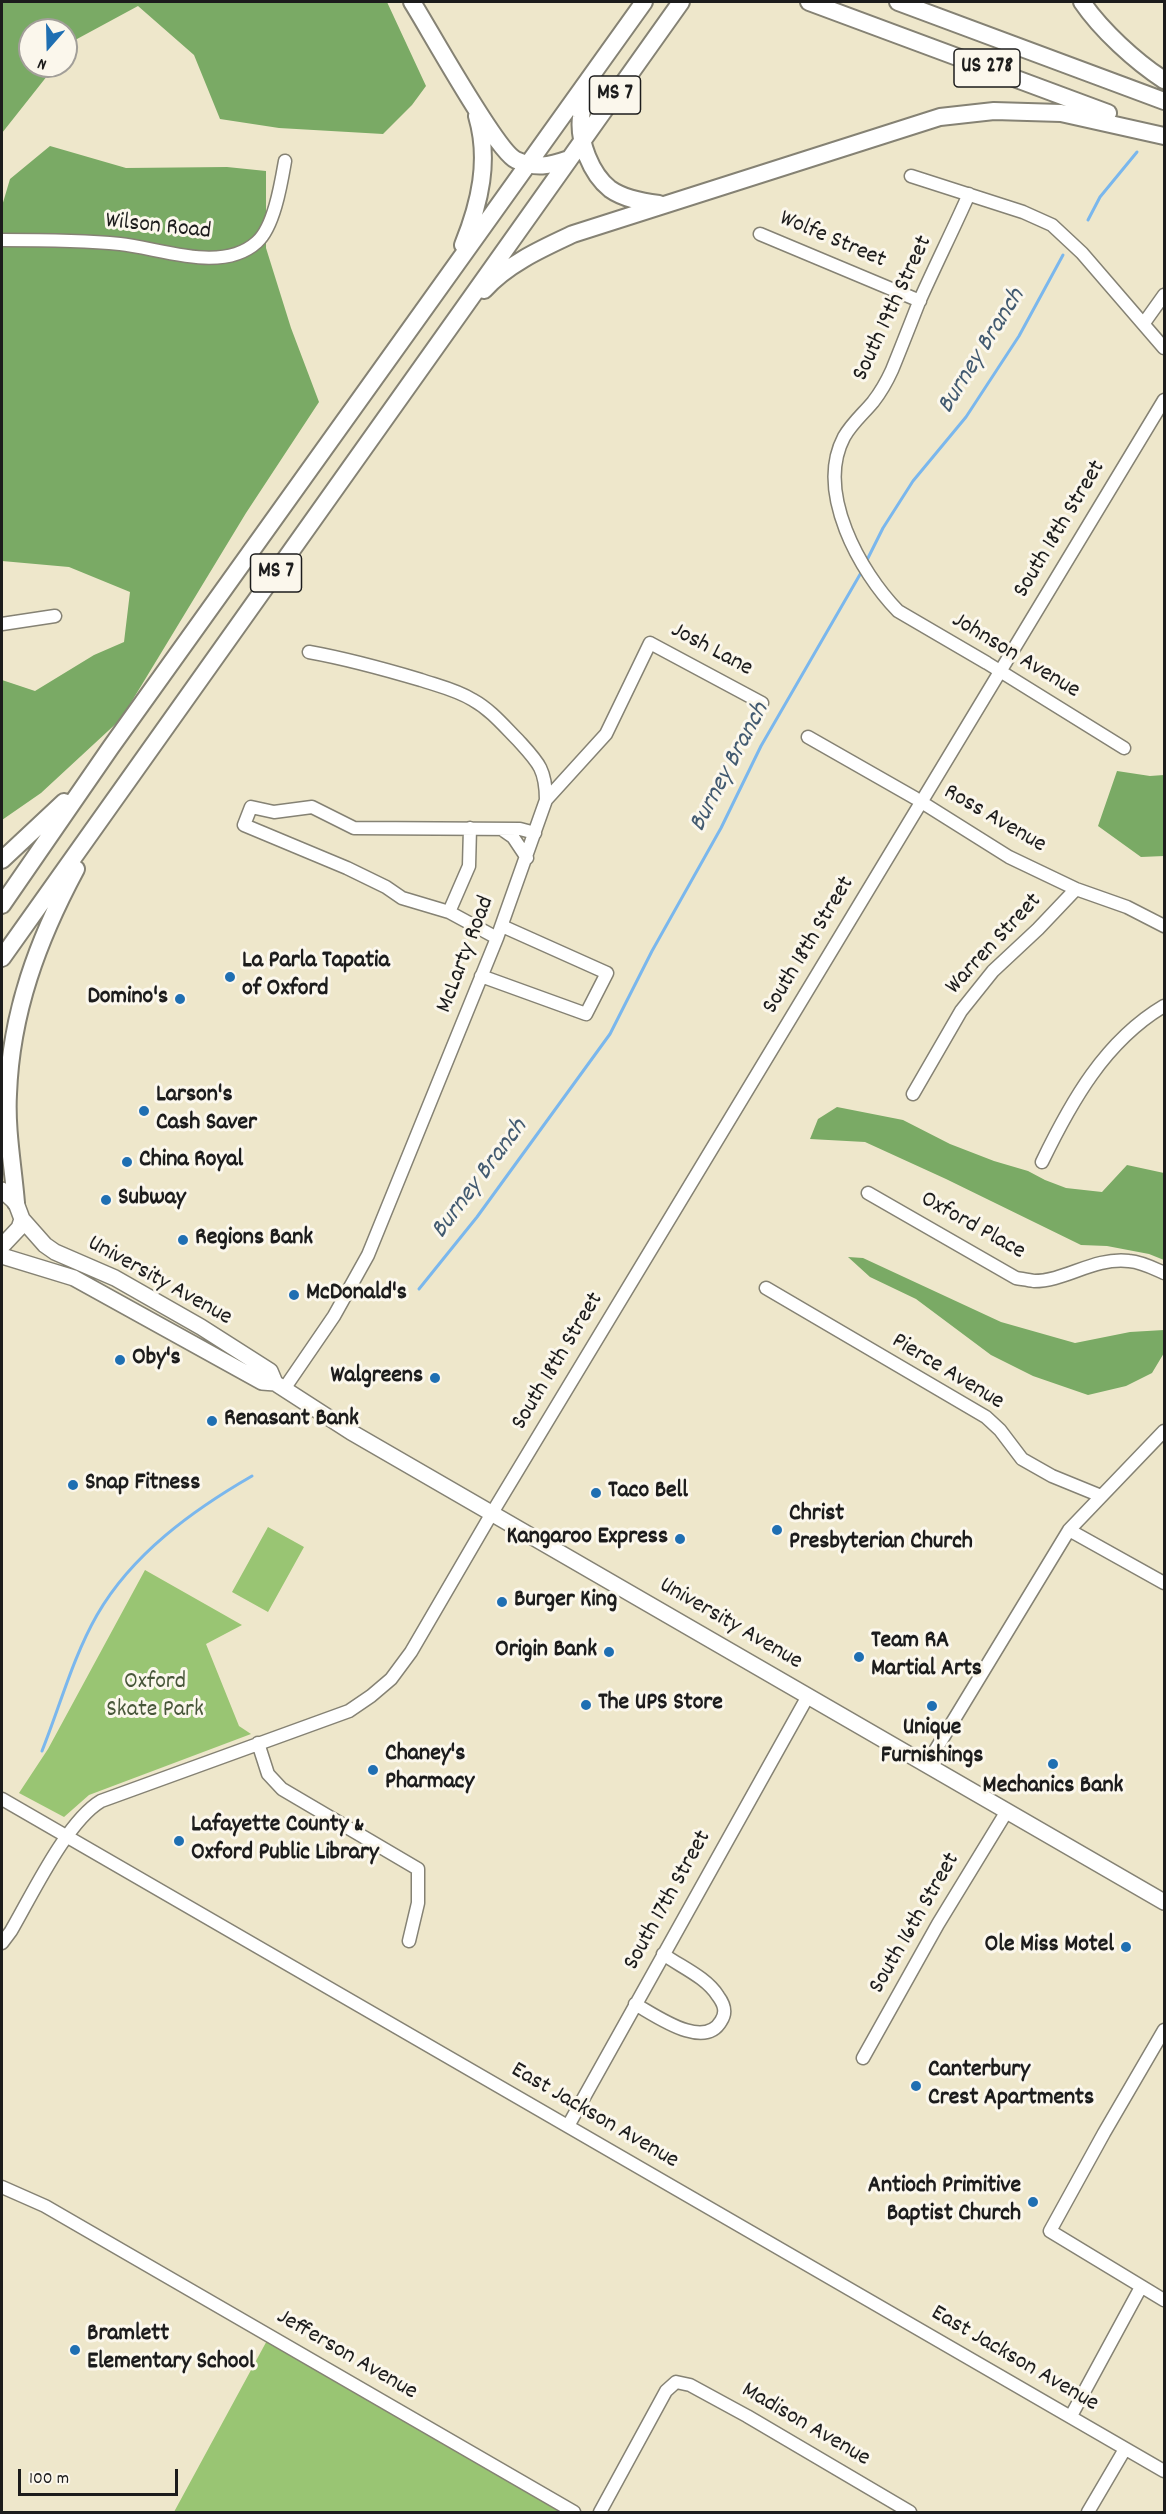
<!DOCTYPE html>
<style>
body{margin:0}
#map{position:relative;width:1166px;height:2514px;overflow:hidden;background:#eee7cb;font-family:Dekko,sans-serif}
canvas{display:block}
.frame{position:absolute;inset:0;border:3px solid #1c1c1c;pointer-events:none}
.north{position:absolute;left:18px;top:18px;width:60px;height:60px;box-sizing:border-box;background:#fbf7ec;border:2px solid #a29f99;border-radius:50%;rotate:200deg;font-size:16px;font-weight:700;line-height:24px;text-align:center;color:#1c1c1c}
.north::after{content:'';display:block;margin:auto;width:21px;height:27px;background:#1f6fb2;clip-path:polygon(50% 0,100% 100%,50% 72%,0 100%)}
.scale{position:absolute;left:18px;top:2469px;width:160px;height:27px;box-sizing:border-box;border:3px solid #1c1c1c;border-top:0;padding-left:8px;font-size:18px;line-height:21px;white-space:nowrap;color:#1c1c1c;-webkit-text-stroke:4px #fbf7ec;paint-order:stroke}
</style>
<div id="map">
<canvas width="1166" height="2514"></canvas>
<div class="frame"></div>
<div class="north">N</div>
<div class="scale">100 m</div>
</div>
<script>
const g = document.querySelector('canvas').getContext('2d');
g.lineJoin = 'round';
function fillPath(path, color) {
  g.fillStyle = color;
  g.fill(path, 'evenodd');
}
function strokePath(path, color, width, dash) {
  g.strokeStyle = color;
  g.lineWidth = width;
  g.lineCap = dash ? 'butt' : 'round';
  g.setLineDash(dash || []);
  g.stroke(path);
}
function write(font, color, halo, rows, align = 'center') {
  g.font = font + ' Dekko,sans-serif';
  g.lineWidth = 6;
  g.setLineDash([]);
  g.textBaseline = 'middle';
  g.strokeStyle = halo;
  g.fillStyle = color;
  for (const [text, x, y, turn = 0] of rows) {
    g.save();
    g.translate(x, y);
    g.rotate((+turn || 0) * Math.PI / 180);
    g.textAlign = isNaN(turn) ? turn : align;
    if (halo) g.strokeText(text, 0, 0);
    g.fillText(text, 0, 0);
    g.restore();
  }
}
const green = new Path2D(`
 M268,1527L304,1547L268,1612L232,1592Z
 M145,1570L242,1625L206,1644L239,1726L251,1734L89,1795L64,1817L19,1793L48,1749Z
 M270,2335L574,2512H174Z`);
const forest = new Path2D(`
 M2,2H387L426,86L412,105L383,134L279,128L220,119L194,55L138,6L77,39L66,52V30H30V66H55L2,133Z
 M50,146L126,168L227,167L266,171V248L291,328L319,402L246,513L121,719L41,793L2,820V680L35,691L94,655L124,642L130,592L69,567L2,561V206L10,179Z
 M1117,771L1150,776L1164,775V856L1141,857L1098,826Z
 M837,1107L903,1120L950,1144L994,1161L1028,1171L1045,1180L1066,1188L1102,1192L1127,1165L1164,1173V1260L1149,1254L1107,1246L1081,1245L946,1179L865,1142L810,1139L818,1119Z
 M848,1257L863,1258L1001,1322L1075,1343L1130,1332L1164,1330V1353L1152,1373L1126,1386L1088,1395L1033,1376L991,1355L916,1299L870,1277Z`);
const stream = new Path2D(`
 M1088,220L1100,197L1137,152
 M866,562L883,528L913,481L966,417L1019,336L1063,255
 M419,1289L477,1217L610,1034L652,951L721,828L761,746L862,571
 M42,1751C60,1706 73,1657 97,1615C132,1554 193,1510 252,1476`);
const minor = new Path2D(`
 M911,176L1023,212L1052,225L1082,253L1164,348
 M969,194C953,230 935,266 919,302C910,325 901,348 892,370C887,381 880,393 873,402C863,414 852,423 844,437C815,492 860,572 898,611L987,663L1124,748
 M760,234L920,301
 M2,240C41,240 80,240 120,244C160,248 222,274 257,242C274,227 281,184 285,161
 M1144,323L1164,295
 M2,624L55,616
 M808,737L915,798L1009,857L1076,889L1127,907L1164,926
 M546,800L606,734L650,643L762,703
 M503,830L513,837L527,858
 M449,912L469,866L470,828
 M497,938L449,912L402,898L386,887L347,868L244,825L251,807L274,812L312,807L354,828L520,829L535,833
 M481,976L586,1014L607,973L502,926
 M913,1094L961,1011L993,971L1038,929L1076,889
 M1042,1162C1071,1102 1105,1041 1164,1006
 M868,1193L1016,1278C1022,1279 1029,1280 1034,1281C1066,1281 1093,1257 1129,1261C1142,1262 1153,1268 1164,1273
 M766,1288L986,1417L1000,1430L1022,1459L1052,1476L1101,1496
 M284,1389L334,1316L368,1255L497,938L546,800C546,769 538,762 518,740C504,726 491,710 473,700C457,690 439,686 421,680C384,669 348,659 309,652
 M1069,1530L1164,1583
 M258,1743L268,1774L282,1789L418,1869V1903L409,1941
 M927,1764L1069,1530L1164,1431
 M2,1799L1164,2471
 M2,1943L11,1931C32,1895 67,1821 101,1801L349,1711L371,1696L391,1679L411,1652L492,1513L1164,400
 M635,2004C655,2015 704,2051 721,2021C727,2012 724,2004 718,1996C706,1977 681,1967 663,1954
 M1164,2030L1104,2133L1050,2231L1164,2300
 M863,2058L938,1924L1007,1811
 M568,2126L808,1696
 M2,2187L45,2206L574,2512
 M1071,2416L1141,2287
 M600,2512L666,2391L676,2382L690,2385L747,2416L910,2512
 M1088,2512L1125,2449`);
const major = new Path2D(`
 M2,1190L16,1203L22,1219L45,1245L55,1252L115,1278L201,1327L270,1371L275,1383
 M2,1246L19,1228L22,1219
 M2,1256L74,1278L262,1382L275,1383L351,1432L1164,1902`);
const highway = new Path2D(`
 M412,2C428,27 496,151 516,160C536,169 549,166 569,159
 M809,2L1108,113
 M898,2L1164,101
 M1082,2C1101,30 1136,62 1164,80
 M592,81C588,93 582,105 581,117C578,141 591,174 610,189C624,199 643,202 659,204
 M463,245C480,203 490,160 477,116
 M484,290C507,264 543,248 573,234L940,117L994,111L1061,113L1164,136
 M2,860L64,802
 M2,905L111,747L644,2
 M2,958L681,2
 M16,1203C13,1166 6,1130 8,1094C11,1012 38,940 76,869`);
const markers = [
 [230,977,6,"#1f6fb2"],
 [180,999,6,"#1f6fb2"],
 [144,1111,6,"#1f6fb2"],
 [127,1162,6,"#1f6fb2"],
 [106,1200,6,"#1f6fb2"],
 [183,1240,6,"#1f6fb2"],
 [294,1295,6,"#1f6fb2"],
 [120,1360,6,"#1f6fb2"],
 [435,1378,6,"#1f6fb2"],
 [212,1421,6,"#1f6fb2"],
 [73,1485,6,"#1f6fb2"],
 [596,1493,6,"#1f6fb2"],
 [777,1530,6,"#1f6fb2"],
 [680,1539,6,"#1f6fb2"],
 [502,1602,6,"#1f6fb2"],
 [609,1652,6,"#1f6fb2"],
 [859,1657,6,"#1f6fb2"],
 [586,1705,6,"#1f6fb2"],
 [932,1706,6,"#1f6fb2"],
 [1053,1764,6,"#1f6fb2"],
 [373,1770,6,"#1f6fb2"],
 [179,1841,6,"#1f6fb2"],
 [1126,1947,6,"#1f6fb2"],
 [916,2086,6,"#1f6fb2"],
 [1033,2202,6,"#1f6fb2"],
 [75,2350,6,"#1f6fb2"]
];
const shields = [
 [987,68,66],
 [615,95,51],
 [276,573,51]
];
const shieldNames = [
 ["US 278",987,68],
 ["MS 7",615,95],
 ["MS 7",276,573]
];
const streetNames = [
 ["Wilson Road",158,228,6],
 ["Wolfe Street",832,241,23],
 ["South 19th Street",894,309,-65],
 ["South 18th Street",1061,530,-59],
 ["Josh Lane",711,651,28],
 ["Johnson Avenue",1015,657,31],
 ["Ross Avenue",994,820,30],
 ["Warren Street",995,945,-47],
 ["South 18th Street",810,946,-59],
 ["McLarty Road",467,955,-69],
 ["Oxford Place",972,1227,29],
 ["University Avenue",159,1282,29],
 ["South 18th Street",559,1362,-59],
 ["Pierce Avenue",947,1373,31],
 ["University Avenue",730,1625,30],
 ["South 17th Street",669,1901,-61],
 ["South 16th Street",916,1924,-60],
 ["East Jackson Avenue",594,2117,30],
 ["Jefferson Avenue",346,2356,30],
 ["East Jackson Avenue",1014,2360,30],
 ["Madison Avenue",805,2426,30]
];
const poiNames = [
 ["La Parla Tapatia",242,963],
 ["of Oxford",242,991],
 ["Domino's",168,999,"right"],
 ["Larson's",156,1097],
 ["Cash Saver",156,1125],
 ["China Royal",139,1162],
 ["Subway",118,1200],
 ["Regions Bank",195,1240],
 ["McDonald's",306,1295],
 ["Oby's",132,1360],
 ["Walgreens",423,1378,"right"],
 ["Renasant Bank",224,1421],
 ["Snap Fitness",85,1485],
 ["Taco Bell",608,1493],
 ["Christ",789,1516],
 ["Presbyterian Church",789,1544],
 ["Kangaroo Express",668,1539,"right"],
 ["Burger King",514,1602],
 ["Team RA",871,1643],
 ["Martial Arts",871,1671],
 ["Origin Bank",597,1652,"right"],
 ["The UPS Store",598,1705],
 ["Unique",932,1730,"center"],
 ["Furnishings",932,1758,"center"],
 ["Chaney's",385,1756],
 ["Pharmacy",385,1784],
 ["Mechanics Bank",1053,1788,"center"],
 ["Lafayette County &",191,1827],
 ["Oxford Public Library",191,1855],
 ["Ole Miss Motel",1114,1947,"right"],
 ["Canterbury",928,2072],
 ["Crest Apartments",928,2100],
 ["Antioch Primitive",1021,2188,"right"],
 ["Baptist Church",1021,2216,"right"],
 ["Bramlett",87,2336],
 ["Elementary School",87,2364]
];
const parkNames = [
 ["Oxford",155,1684],
 ["Skate Park",155,1712]
];
const waterNames = [
 ["Burney Branch",983,352,-58],
 ["Burney Branch",731,768,-62],
 ["Burney Branch",481,1180,-53]
];
fillPath(green, '#99c573');
fillPath(forest, '#7aaa65');
strokePath(stream, '#7ab7ed', 3);
strokePath(minor, '#858274', 15);
strokePath(major, '#858274', 18);
strokePath(highway, '#858274', 20);
strokePath(minor, '#fff', 12);
strokePath(major, '#fff', 15);
strokePath(highway, '#fff', 16);
for (const [x, y, r, color] of markers) {
  const dot = new Path2D();
  dot.arc(x, y, r, 0, 2 * Math.PI);
  g.fillStyle = color;
  g.fill(dot);
  strokePath(dot, '#fbf7ec', 2);
}
for (const [x, y, w] of shields) {
  const box = new Path2D();
  box.roundRect(x - w / 2, y - 19, w, 38, 4.5);
  g.fillStyle = '#fbf7ec';
  g.fill(box);
  strokePath(box, '#1c1c1c', 1.5);
}
write('bold 22px', '#1c1c1c', null, shieldNames);
write('24px', '#1c1c1c', '#fbf7ec', streetNames);
write('bold 24px', '#1c1c1c', '#fbf7ec', poiNames, 'left');
write('24px', '#48573a', '#fbf7ec', parkNames);
write('italic 26px', '#425a70', '#fbf7ec', waterNames);
</script>
